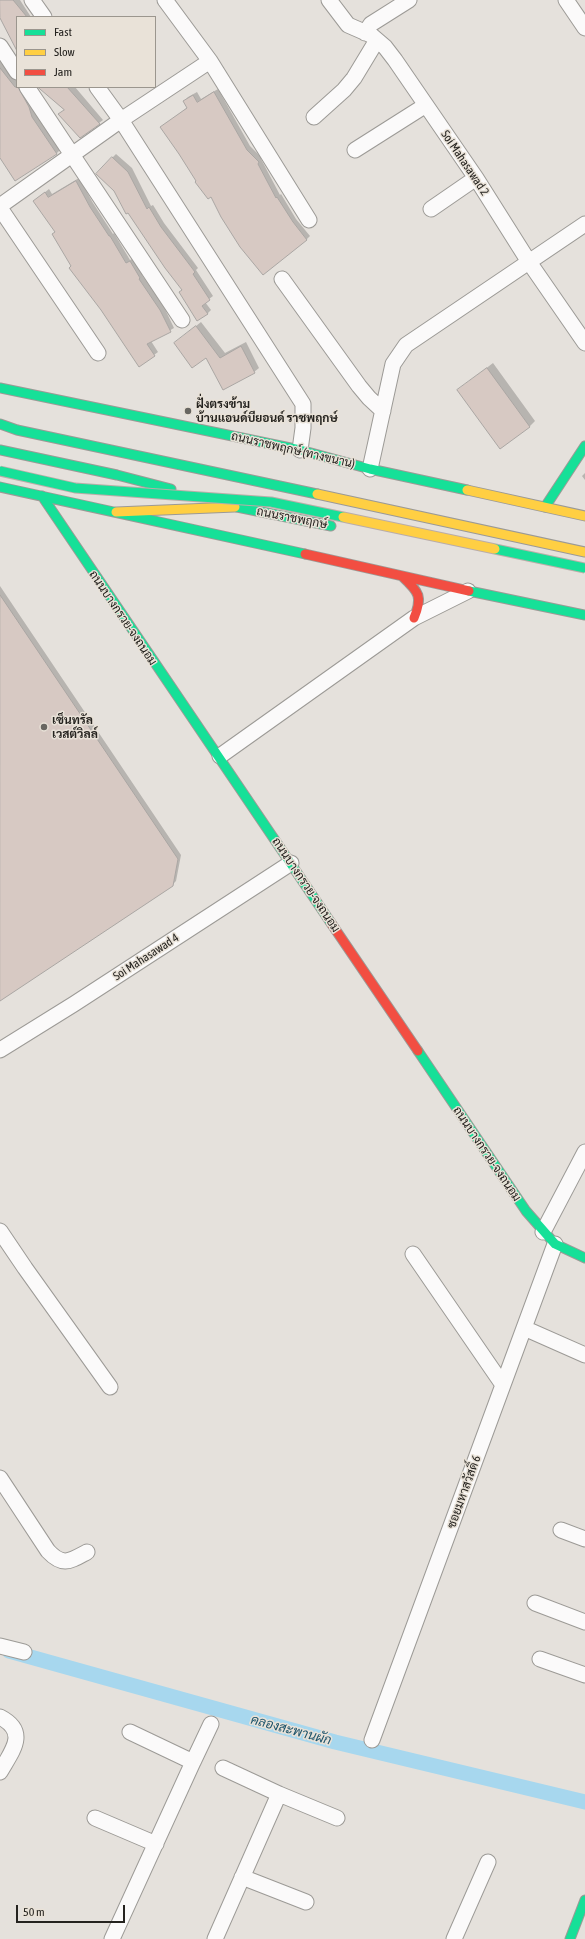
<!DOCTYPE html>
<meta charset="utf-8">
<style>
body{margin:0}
#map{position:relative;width:585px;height:1939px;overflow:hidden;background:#e5e1dc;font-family:"Asap Condensed",sans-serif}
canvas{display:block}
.legend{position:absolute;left:16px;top:16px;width:140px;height:72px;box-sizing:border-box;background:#e9e2d8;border:1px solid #9b968e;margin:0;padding:5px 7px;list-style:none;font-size:12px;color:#25231f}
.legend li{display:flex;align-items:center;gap:8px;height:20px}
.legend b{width:20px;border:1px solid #9b968e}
.scale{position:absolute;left:16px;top:1905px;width:109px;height:18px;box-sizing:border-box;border:2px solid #25231f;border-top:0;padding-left:5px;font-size:12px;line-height:14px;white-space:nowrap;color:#25231f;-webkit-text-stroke:3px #e9e2d8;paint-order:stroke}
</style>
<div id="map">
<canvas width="585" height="1939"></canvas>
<ul class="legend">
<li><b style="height:5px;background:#16e098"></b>Fast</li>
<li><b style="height:5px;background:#ffcf43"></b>Slow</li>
<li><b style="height:5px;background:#f24e42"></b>Jam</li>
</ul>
<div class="scale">50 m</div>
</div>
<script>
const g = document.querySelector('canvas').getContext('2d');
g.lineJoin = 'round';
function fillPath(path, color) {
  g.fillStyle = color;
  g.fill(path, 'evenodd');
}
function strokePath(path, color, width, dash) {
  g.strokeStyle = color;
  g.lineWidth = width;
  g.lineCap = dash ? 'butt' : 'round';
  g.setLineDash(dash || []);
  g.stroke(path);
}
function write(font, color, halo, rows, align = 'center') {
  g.font = font + ' "Asap Condensed",Sarabun,sans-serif';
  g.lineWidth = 3;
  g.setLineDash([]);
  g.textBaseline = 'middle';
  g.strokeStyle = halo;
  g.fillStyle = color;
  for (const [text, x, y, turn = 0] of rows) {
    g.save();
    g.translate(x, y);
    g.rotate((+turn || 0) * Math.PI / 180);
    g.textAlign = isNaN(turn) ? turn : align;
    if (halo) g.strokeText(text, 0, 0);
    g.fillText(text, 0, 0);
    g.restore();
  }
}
const shadow = new Path2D(`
 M0,0H20L31,17H17V41L0,17Z
 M0,61L17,80V87H22L60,150L56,154L0,148Z
 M39,87H75L103,120L99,123L65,109Z
 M218,89L250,146L262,158L261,159L280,195L281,194L296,219L310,236L306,240L211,196L197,181L165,124L188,107L184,101L188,97L197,92L201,99Z
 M116,154L132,168L151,206L153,205L164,223L198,268L196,270L213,296L205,302L211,310L207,314L183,289L112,158Z
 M79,178L93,203L113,234L114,233L130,260L134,258L143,274L142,275L164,307L174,328L151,341L158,352L139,366L72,266L56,232L34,201L49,189L52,194Z
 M201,322L225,353L246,342L259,368L254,372L206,356L175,343Z
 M493,363L535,421L529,427L458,390Z
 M585,473V480L582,476Z
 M0,586L181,855L176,881L172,885L0,999Z`);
const canal = new Path2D(`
 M9,1651L335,1742L585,1802`);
const building = new Path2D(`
 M0,0H13L27,17H17V51L0,18Z
 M0,68L15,87H18L29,107L32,117L57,154L15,181L0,158Z
 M38,87H67L100,124L80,138L58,114L64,110Z
 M214,92L247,150L259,162L258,164L276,198L277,197L293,222L307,240L263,275L240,247L221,217L211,197L208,199L195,182L196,181L179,154L160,127L187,108L183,101L193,95L197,102Z
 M112,157L128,172L147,209L149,207L161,227L195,272L193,274L210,300L202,306L208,314L197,321L179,292L182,290L165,268L128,213L126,214L114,191L96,174Z
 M76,181L90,207L109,236H110L126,263L130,261L140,278L139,279L160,310L171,332L147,344L155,356L139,367L101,310L69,268L71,266L52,234L55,232L33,201L45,192L48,197Z
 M196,326L220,358L241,346L255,373L223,390L206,358L192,368L174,343Z
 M487,368L530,427L500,449L457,390Z
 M0,595L178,859L173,886L0,1001Z`);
const street = new Path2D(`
 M32,0L44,17
 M165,0L210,61L309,220
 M329,0L348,25L371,35L385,47L395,60L476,178L529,262L585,343
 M566,0L585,28
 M365,33L371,24L409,0
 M0,46L17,72
 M27,87L182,320
 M97,87L121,120L303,404V428L300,450
 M314,117L344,90L354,78L377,40
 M355,150L426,105
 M0,206L121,120L210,61
 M0,208L98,353
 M431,209L476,178
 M282,279L359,386L369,398L383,411
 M370,469L393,364L406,345L585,224
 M220,756L414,618L468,591
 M0,1050L74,1004L291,863
 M0,1231L25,1268L110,1387
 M543,1232L585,1152
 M413,1254L503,1385
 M524,1328L585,1355
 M0,1478L48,1551C63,1567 70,1561 87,1552
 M561,1530L585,1539
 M535,1603L585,1622
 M0,1646L24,1652
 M540,1659L585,1675
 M0,1717C29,1732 12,1751 0,1772
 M372,1740L555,1244
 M193,1762L211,1724
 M223,1768L279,1794
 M95,1818L156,1844
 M242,1877L306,1902
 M112,1939L193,1762L130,1732
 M215,1939L279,1794L337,1818
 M454,1939L488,1862`);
const fast = new Path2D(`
 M0,388L300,450L370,469L467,490
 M0,424L17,430L317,494
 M0,450L117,475L171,489
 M0,487L305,554
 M42,496L331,923
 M237,507L331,526
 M545,507L585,446
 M469,591L585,615
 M418,1051L526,1211L555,1244L585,1258
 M570,1939L585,1900`);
const slow = new Path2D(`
 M467,490L585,516
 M317,494L585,552
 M116,512L235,507`);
const jam = new Path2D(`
 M305,554L469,591
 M403,577C419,592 423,597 414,618
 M331,923L418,1051`);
const fastBridge = new Path2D(`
 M0,471L75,488L271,502L343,517
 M495,549L585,568`);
const slowBridge = new Path2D(`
 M343,517L495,549`);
const markers = [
 [188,411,4,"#686661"],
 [44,727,4,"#686661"]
];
const streetNames = [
 ["Soi Mahasawad 2",465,163,56],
 ["ถนนราชพฤกษ์ (ทางขนาน)",293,450,13],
 ["ถนนราชพฤกษ์",292,518,11],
 ["ถนนบางกรวย-จงถนอม",123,618,56],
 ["ถนนบางกรวย-จงถนอม",306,885,56],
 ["Soi Mahasawad 4",146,957,-33],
 ["ถนนบางกรวย-จงถนอม",487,1154,56],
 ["ซอยมหาสวัสดิ์ 6",464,1492,-70]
];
const poiNames = [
 ["ฝั่งตรงข้าม",196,404],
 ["บ้านแอนด์บียอนด์ ราชพฤกษ์",196,418],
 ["เซ็นทรัล",52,720],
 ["เวสต์วิลล์",52,734]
];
const waterNames = [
 ["คลองสะพานผัก",291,1730,15]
];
fillPath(shadow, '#0003');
strokePath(canal, '#a7d7ee', 15);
fillPath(building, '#d7c9c3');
strokePath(building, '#aaa6a3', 1);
strokePath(street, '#9c9a96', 17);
strokePath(fast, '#9c9a96', 11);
strokePath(slow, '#9c9a96', 11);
strokePath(jam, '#9c9a96', 11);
strokePath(street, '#fbfafa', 15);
strokePath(fast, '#16e098', 9);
strokePath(slow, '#ffcf43', 9);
strokePath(jam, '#f24e42', 9);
strokePath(fastBridge, '#baada8', 11, []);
strokePath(slowBridge, '#baada8', 11, []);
strokePath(fastBridge, '#16e098', 9);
strokePath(slowBridge, '#ffcf43', 9);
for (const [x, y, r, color] of markers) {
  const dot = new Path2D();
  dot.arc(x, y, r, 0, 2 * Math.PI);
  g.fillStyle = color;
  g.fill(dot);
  strokePath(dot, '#e9e2d8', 1.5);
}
write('12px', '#25231f', '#e9e2d8', streetNames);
write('bold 12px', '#25231f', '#e9e2d8', poiNames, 'left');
write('italic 13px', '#1d546b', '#e9e2d8', waterNames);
</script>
